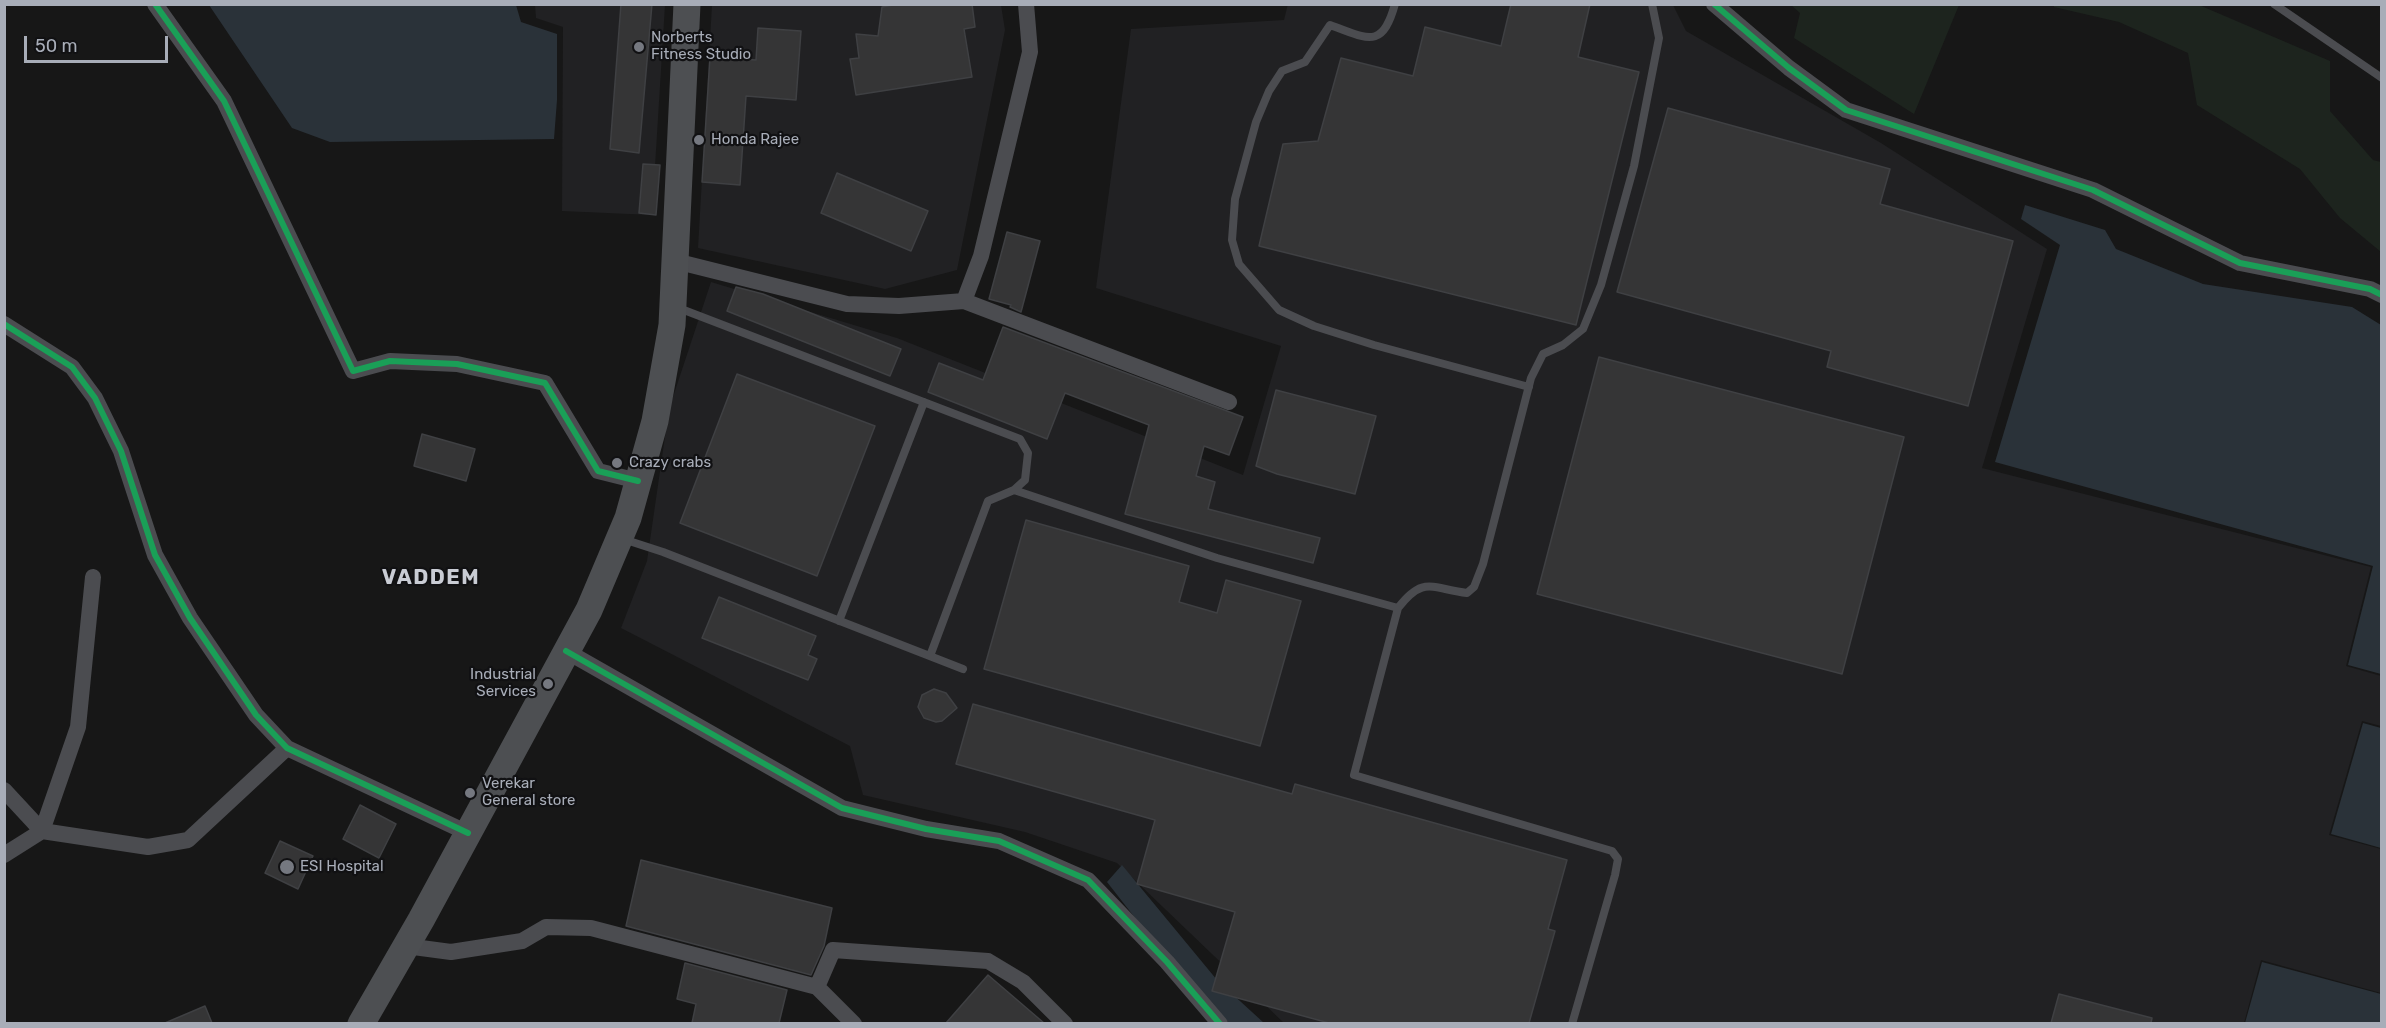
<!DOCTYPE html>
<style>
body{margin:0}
#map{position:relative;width:2386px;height:1028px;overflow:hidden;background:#171717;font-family:Rubik,sans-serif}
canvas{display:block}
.frame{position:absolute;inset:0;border:6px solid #a8adb8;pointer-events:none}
.scale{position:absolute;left:24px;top:36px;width:144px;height:27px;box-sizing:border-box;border:3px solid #a8adb8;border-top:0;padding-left:8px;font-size:18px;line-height:21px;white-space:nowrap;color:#a8adb8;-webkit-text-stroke:4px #111113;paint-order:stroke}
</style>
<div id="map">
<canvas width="2386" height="1028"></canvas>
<div class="frame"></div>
<div class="scale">50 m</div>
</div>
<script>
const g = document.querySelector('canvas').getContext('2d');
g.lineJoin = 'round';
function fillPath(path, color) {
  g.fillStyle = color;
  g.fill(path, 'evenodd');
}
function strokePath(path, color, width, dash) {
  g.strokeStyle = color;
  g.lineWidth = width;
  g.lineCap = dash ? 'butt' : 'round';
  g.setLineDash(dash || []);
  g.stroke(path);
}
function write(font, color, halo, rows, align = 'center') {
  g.font = font + ' Rubik,sans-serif';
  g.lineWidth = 4.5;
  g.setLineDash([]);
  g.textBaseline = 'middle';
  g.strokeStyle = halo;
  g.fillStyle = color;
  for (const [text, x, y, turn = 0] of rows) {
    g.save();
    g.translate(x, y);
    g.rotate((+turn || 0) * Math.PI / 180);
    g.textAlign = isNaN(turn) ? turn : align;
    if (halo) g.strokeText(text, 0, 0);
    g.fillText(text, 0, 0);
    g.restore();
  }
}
const built = new Path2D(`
 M1288,4L1673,5L1686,31L1881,143L2047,249L1982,468L2371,567L2346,666L2381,676V726L2362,721L2329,835L2381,849V993L2261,960L2244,1023H1284L1117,863L1025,832L863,795L850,746L621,628L647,561L669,409L711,282L897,338L1243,475L1281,346L1096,288L1131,29L1284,20Z
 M535,5H665L652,215L562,211L563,27L536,18Z
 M712,5H1001L1005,30L957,270L885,289L698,248Z`);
const green = new Path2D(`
 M1791,5H1959L1914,114L1794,38L1800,13Z
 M2054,5H2199L2330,61V111L2373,160L2381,162V252L2340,218L2300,169L2197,105L2188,53L2119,22L2054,7Z`);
const water = new Path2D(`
 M209,5H516L521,22L557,34V100L554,139L330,142L292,128Z
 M2025,205L2105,230L2116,249L2203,284L2352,307L2381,325V674L2348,665L2373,566L1995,462L2060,245L2021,219Z
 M2363,723L2381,728V848L2331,834Z
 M1122,865L1217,980L1264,1023H1229L1186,983L1107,882Z
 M2262,962L2381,994V1023H2245Z`);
const building = new Path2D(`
 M621,4H652L639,153L610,149Z
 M898,4H972L975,27L964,29L972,77L856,95L850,59L859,58L856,34L878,36L882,7Z
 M1511,4H1590L1578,57L1639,72L1576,325L1259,246L1283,144L1318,141L1341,58L1413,76L1425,27L1501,46Z
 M758,28L801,31L796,100L746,96L740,185L702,182L710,57L756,60Z
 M1668,108L1890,169L1880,204L2013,241L1968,406L1827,367L1831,351L1617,292Z
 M643,164L660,165L656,215L639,213Z
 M837,173L928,211L911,251L821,213Z
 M1007,232L1040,241L1021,312L1010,307L1011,305L989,299Z
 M736,287L763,294L901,349L890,376L727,311Z
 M1003,327L1243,417L1229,455L1204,446L1196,476L1215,482L1208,509L1320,538L1313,563L1125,514L1149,425L1065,393L1047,439L928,392L939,363L983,380Z
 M1599,357L1904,437L1842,674L1537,594Z
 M737,374L875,426L817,576L680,523Z
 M1276,390L1376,416L1355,494L1277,474L1256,466Z
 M422,434L475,449L466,481L414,466Z
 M1026,520L1189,566L1179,602L1217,613L1226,580L1301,601L1260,746L984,669Z
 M719,597L816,636L808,655L817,659L808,680L702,638Z
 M934,689L946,693L957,708L942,721L936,722L924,718L918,707L922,695Z
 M973,704L1292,794L1295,784L1567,860L1548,929L1555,931L1529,1023H1329L1212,991L1235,912L1137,884L1155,820L956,764Z
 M360,805L396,824L379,858L343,839Z
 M280,841L313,856L298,889L265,873Z
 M641,860L832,908L824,946L811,975L626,926Z
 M685,963L787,990L779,1023H692L696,1004L677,999Z
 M988,975L1044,1023H946Z
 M2059,994L2152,1018L2151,1023H2051Z
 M205,1006L212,1023H165Z`);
const service = new Path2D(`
 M1395,4C1382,51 1367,38 1330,25L1305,62L1282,71L1269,91L1256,122L1235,199L1232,240L1239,264L1279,310L1314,326L1374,345L1529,387
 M2274,4L2382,78
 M676,307L1020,439L1028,453L1025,480L1014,490L988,501L930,656
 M1014,490L1217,558L1398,608L1354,775L1612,851L1618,859L1615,875L1572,1024
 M623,539L663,552L963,669
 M1398,608C1423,576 1430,588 1467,593L1474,587L1483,564L1531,378L1543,354L1563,345L1583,329L1601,285L1634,166L1659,38L1652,4
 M839,621L924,402`);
const minor = new Path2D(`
 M155,4L224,101L353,371L390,361L457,364L545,383L598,471L638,481
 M1714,4L1789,68L1846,110L2093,190L2240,263L2370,289L2382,295
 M675,261L847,304L899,306L964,301L981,256L1030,52L1026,4
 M964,301L1229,402
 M4,324L72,367L95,398L121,451L155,555L190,618L256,715L287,748L468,833
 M566,651L842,808L926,829L999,841L1088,880L1167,962L1220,1024
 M4,790L42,831L148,847L188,840L287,748
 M4,855L42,831L78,727L93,577
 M406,946L451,952L522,941L546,927L591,928L817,987L854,1024
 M817,987L833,950L988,961L1023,982L1065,1024`);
const primary = new Path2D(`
 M361,1024L421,920L589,610L628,518L655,421L672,325L687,4`);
const cycleway = new Path2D(`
 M155,4L224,101L353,371L390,361L457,364L545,383L598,471L638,481
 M1714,4L1789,68L1846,110L2093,190L2240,263L2370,289L2382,295
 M4,324L72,367L95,398L121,451L155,555L190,618L256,715L287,748L468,833
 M566,651L842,808L926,829L999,841L1088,880L1167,962L1220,1024`);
const markers = [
 [639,47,6,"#757880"],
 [699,140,6,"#757880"],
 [617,463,6,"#757880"],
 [548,684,6,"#757880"],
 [470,793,6,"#757880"],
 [287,867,8,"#757880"]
];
const poiNames = [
 ["Norberts",651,38],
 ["Fitness Studio",651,55],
 ["Honda Rajee",711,140],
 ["Crazy crabs",629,463],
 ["Industrial",536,675,"right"],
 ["Services",536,692,"right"],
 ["Verekar",482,784],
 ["General store",482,801],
 ["ESI Hospital",300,867]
];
const districtNames = [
 ["VADDEM",431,578]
];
fillPath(built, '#212123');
fillPath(green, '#1d241e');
fillPath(water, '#2a3239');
fillPath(building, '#353536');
strokePath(building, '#3f4043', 1.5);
strokePath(service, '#4b4c50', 8);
strokePath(minor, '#4b4c50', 16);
strokePath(primary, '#4d4f52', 27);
strokePath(cycleway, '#1a9f57', 6);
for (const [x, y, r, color] of markers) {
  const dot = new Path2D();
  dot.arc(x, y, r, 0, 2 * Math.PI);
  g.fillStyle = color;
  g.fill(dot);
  strokePath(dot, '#111113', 2);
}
write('15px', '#a8adb8', '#111113', poiNames, 'left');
g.letterSpacing = '1.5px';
write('bold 21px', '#c9ccd4', '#111113', districtNames);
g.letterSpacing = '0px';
</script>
